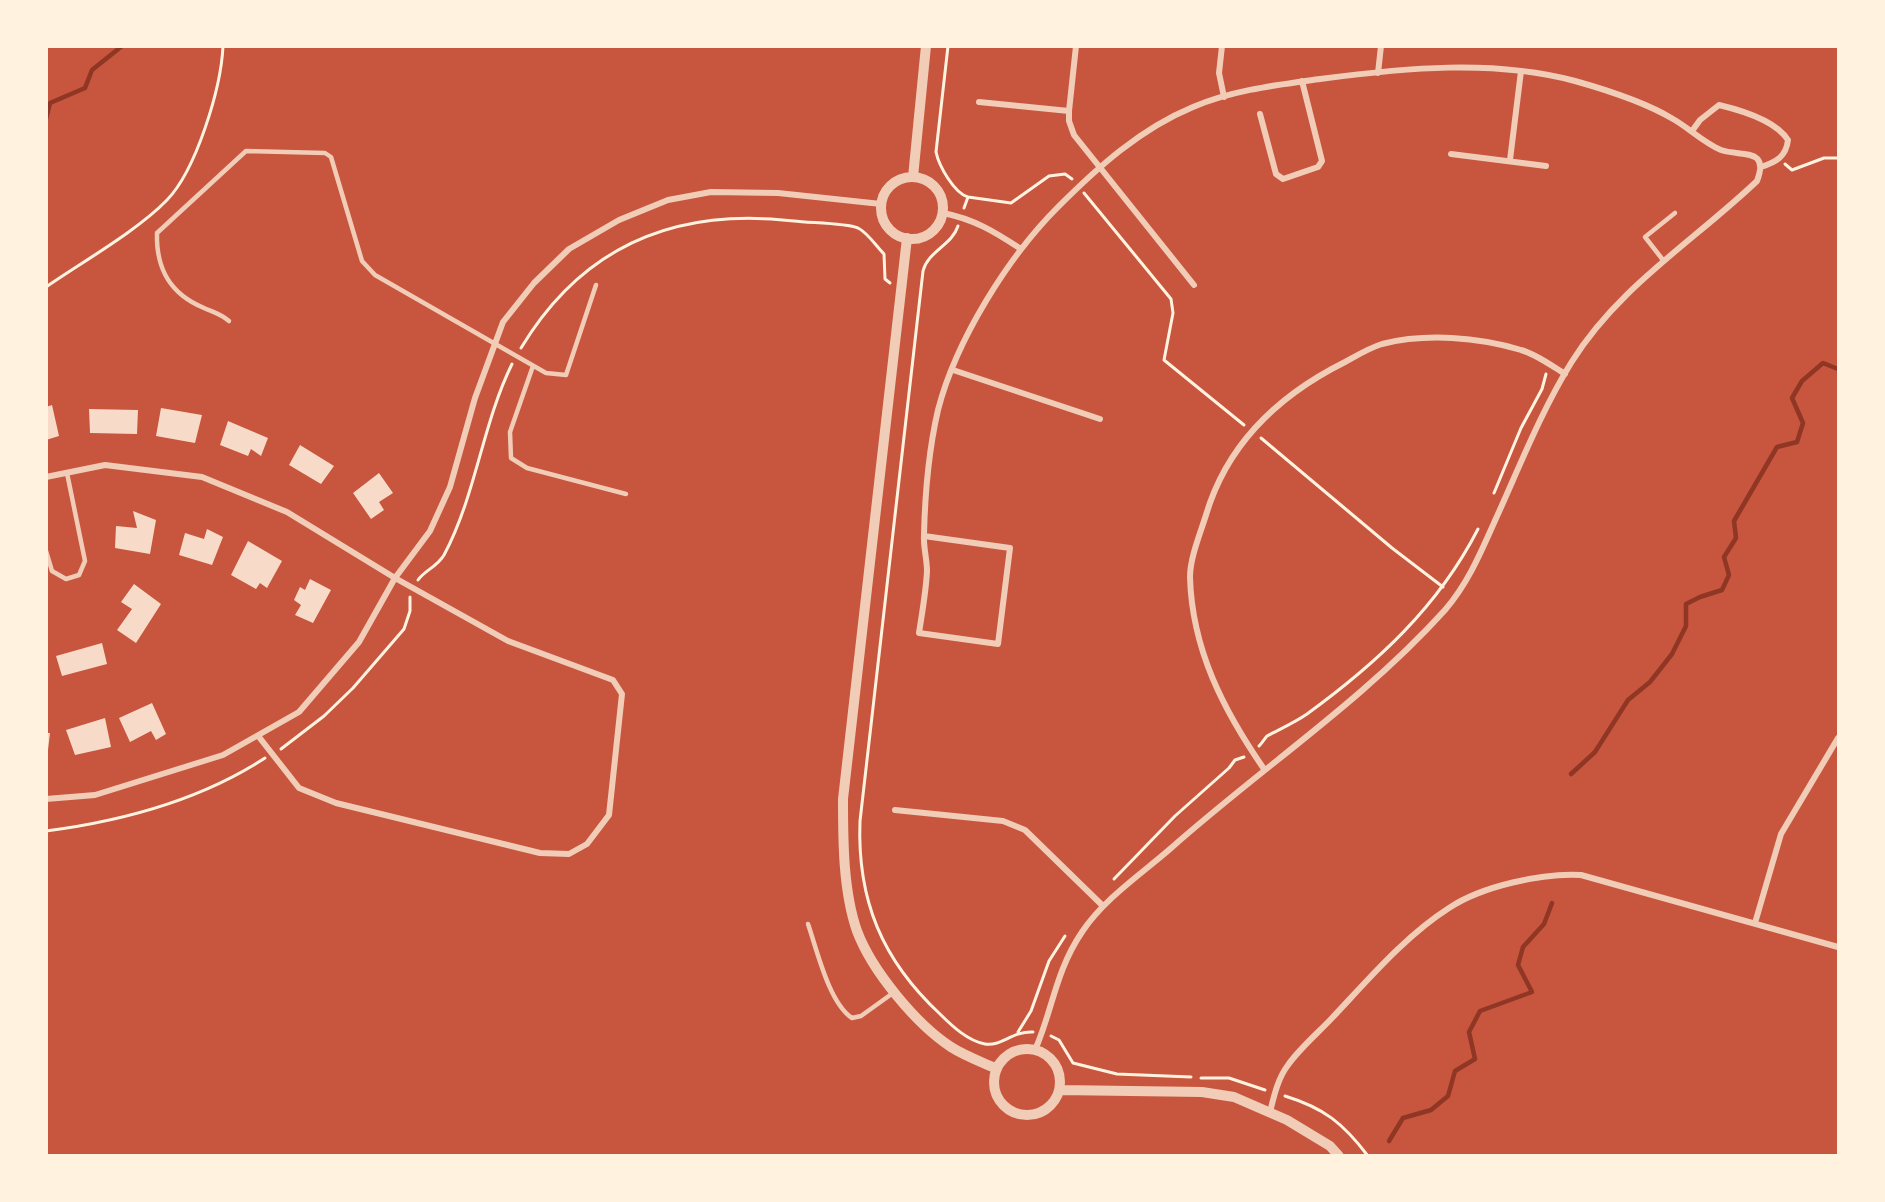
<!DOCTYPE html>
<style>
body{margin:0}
#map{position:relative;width:1885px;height:1202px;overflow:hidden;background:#c8553d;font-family:"Archivo Narrow",sans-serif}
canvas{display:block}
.frame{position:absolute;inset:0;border:48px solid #fff3e0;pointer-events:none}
</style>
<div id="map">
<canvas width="1885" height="1202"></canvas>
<div class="frame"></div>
</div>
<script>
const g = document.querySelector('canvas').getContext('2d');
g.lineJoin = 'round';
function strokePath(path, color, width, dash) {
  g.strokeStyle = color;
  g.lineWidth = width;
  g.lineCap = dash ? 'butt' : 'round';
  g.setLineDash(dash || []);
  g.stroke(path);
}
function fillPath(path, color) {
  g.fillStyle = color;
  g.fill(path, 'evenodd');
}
const stream = new Path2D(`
 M46,119L50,103L85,88L92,70L122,46
 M1571,774L1595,752L1628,700L1650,682L1672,654L1686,626V604L1700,597L1722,590L1729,575L1724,557L1736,538L1734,521L1777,447L1797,442L1803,423L1792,398L1802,381L1823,363L1838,369
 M1389,1141L1403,1118L1431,1110L1448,1096L1455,1071L1475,1059L1469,1032L1480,1011L1532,992L1518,965L1523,947L1544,924L1552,903`);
const building = new Path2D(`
 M52,405L59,436L46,440V407Z
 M161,408L202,415L195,443L156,436Z
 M89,409L138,410L137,434L90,433Z
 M228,421L268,438L261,456L251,449L248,456L220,445Z
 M300,445L334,466L321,484L289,465Z
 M379,473L393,493L379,502L384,510L371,519L353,493Z
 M133,511L156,520L150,554L115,548L116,526L137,528Z
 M207,529L223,537L212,565L179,555L185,533L204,539Z
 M248,541L282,561L267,588L260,583L256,589L231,575Z
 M310,579L331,590L313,623L295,615L301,605L294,600L300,587L305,590Z
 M134,584L161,604L136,643L117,630L132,609L121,602Z
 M102,643L107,664L62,676L56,656Z
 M152,703L166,734L156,740L151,731L130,742L119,718Z
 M105,718L111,747L75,755L66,730Z
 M46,733H50L48,750H46Z`);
const path = new Path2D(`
 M948,46L936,152C939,166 954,193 968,197L964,208
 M1785,164L1792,170L1824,158H1838
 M1084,193L1171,299L1173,313L1164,360L1244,425
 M968,197L1011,203L1049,176L1065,174L1072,179
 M958,226C952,245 928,251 923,271L860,821C857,900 882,960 940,1014C952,1026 968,1041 985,1044C1001,1047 1012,1031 1033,1032
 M46,287C82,262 137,231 167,200C196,170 221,89 223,46
 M521,348C583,245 676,207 794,221C809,223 845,223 858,228C867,232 877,247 884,254L885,279L890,283
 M1261,438L1392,548L1443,587
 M1494,493L1521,428L1542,389L1546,374
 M418,580C425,570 437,567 444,555C476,495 482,425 512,364
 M1259,746C1262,743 1265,738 1267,736C1280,729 1294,723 1307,714C1377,663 1438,607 1478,529
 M281,749L324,716L353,688L404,629L410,611V597
 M46,831C123,821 199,801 265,758
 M1114,879L1175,816L1229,768L1235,760L1244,757
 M1018,1032L1031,1011L1049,961L1065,936
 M1051,1036L1059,1040L1073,1063L1117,1074L1191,1077
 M1201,1078H1229L1265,1090
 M1285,1096C1324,1108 1343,1123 1368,1156`);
const service = new Path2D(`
 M1663,260L1645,237L1675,213
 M229,321C221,314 213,312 204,308C170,294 156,269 157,233L246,151L325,153L331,157L362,261L375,275L546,373L566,375L596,285
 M533,366L510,432L511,458L527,468L626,494
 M46,551L52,571L66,579L79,575L85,561L67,473
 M808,924C817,950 829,1003 852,1018L861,1016L893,993`);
const minor = new Path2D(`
 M1076,46L1069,111V121L1074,135L1194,285
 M1222,46L1219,73L1224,97
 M1378,73L1381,46
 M979,102L1069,111
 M1260,114L1276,174L1283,179L1318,167L1322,161L1302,81
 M1692,131L1700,120L1719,105C1740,110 1776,121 1788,140C1786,157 1776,162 1761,167
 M1451,154L1546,166
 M1510,160L1521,71
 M943,213C974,219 995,232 1021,249
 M953,370L1100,419
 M46,477L105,465L202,477L287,512L395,578L508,641L613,680L622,694L609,815L587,844L569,854L540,853L336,803L299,788L259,737
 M924,536L1010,548L998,644L919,633C922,613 926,592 927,571C927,559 923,546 924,534C925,494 929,449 938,410C956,340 1008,257 1058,207C1098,167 1140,129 1193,107C1233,90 1277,85 1320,79C1404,68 1493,59 1575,81C1607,90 1645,102 1673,119C1689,128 1704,143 1721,150C1741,157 1770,147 1757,181C1694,241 1618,287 1571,363C1542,410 1521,463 1498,514C1483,547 1470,581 1445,610C1363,701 1261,768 1170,849C1140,875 1104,899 1082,932C1055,972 1053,1009 1035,1050
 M1264,769C1224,711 1192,650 1190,577C1190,558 1200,534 1206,515C1227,444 1279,395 1345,362C1356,356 1369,348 1382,344C1426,333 1478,337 1521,350C1536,354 1552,366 1565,374
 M46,799L95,795L223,755L299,712L359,642L395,578L430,531L450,487L475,398L503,322L534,283L569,249L619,220L668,200L711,192L778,193L881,204
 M895,810L1003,821L1025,830L1103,906
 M1755,923L1781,834L1838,738
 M1270,1112C1274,1096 1278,1078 1288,1065C1300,1048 1318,1033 1332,1018C1368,980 1405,936 1449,908C1482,886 1542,873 1581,875L1838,947`);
const tertiary = new Path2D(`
 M913,177L926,46
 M881 208a31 31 0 1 1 62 0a31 31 0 1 1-62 0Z
 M907,238L843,799C843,840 843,891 857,931C872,971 916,1024 951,1047C965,1056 982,1062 997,1069
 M994 1082a33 33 0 1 1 66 0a33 33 0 1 1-66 0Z
 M1059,1090L1202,1092L1234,1097L1287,1120L1330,1146L1339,1156`);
strokePath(stream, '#8f3625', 4.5);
fillPath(building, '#f7dbc8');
strokePath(path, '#fff3e0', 3);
strokePath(service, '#f1ccb7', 4.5);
strokePath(minor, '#f1ccb7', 6);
strokePath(tertiary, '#f1ccb7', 10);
</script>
